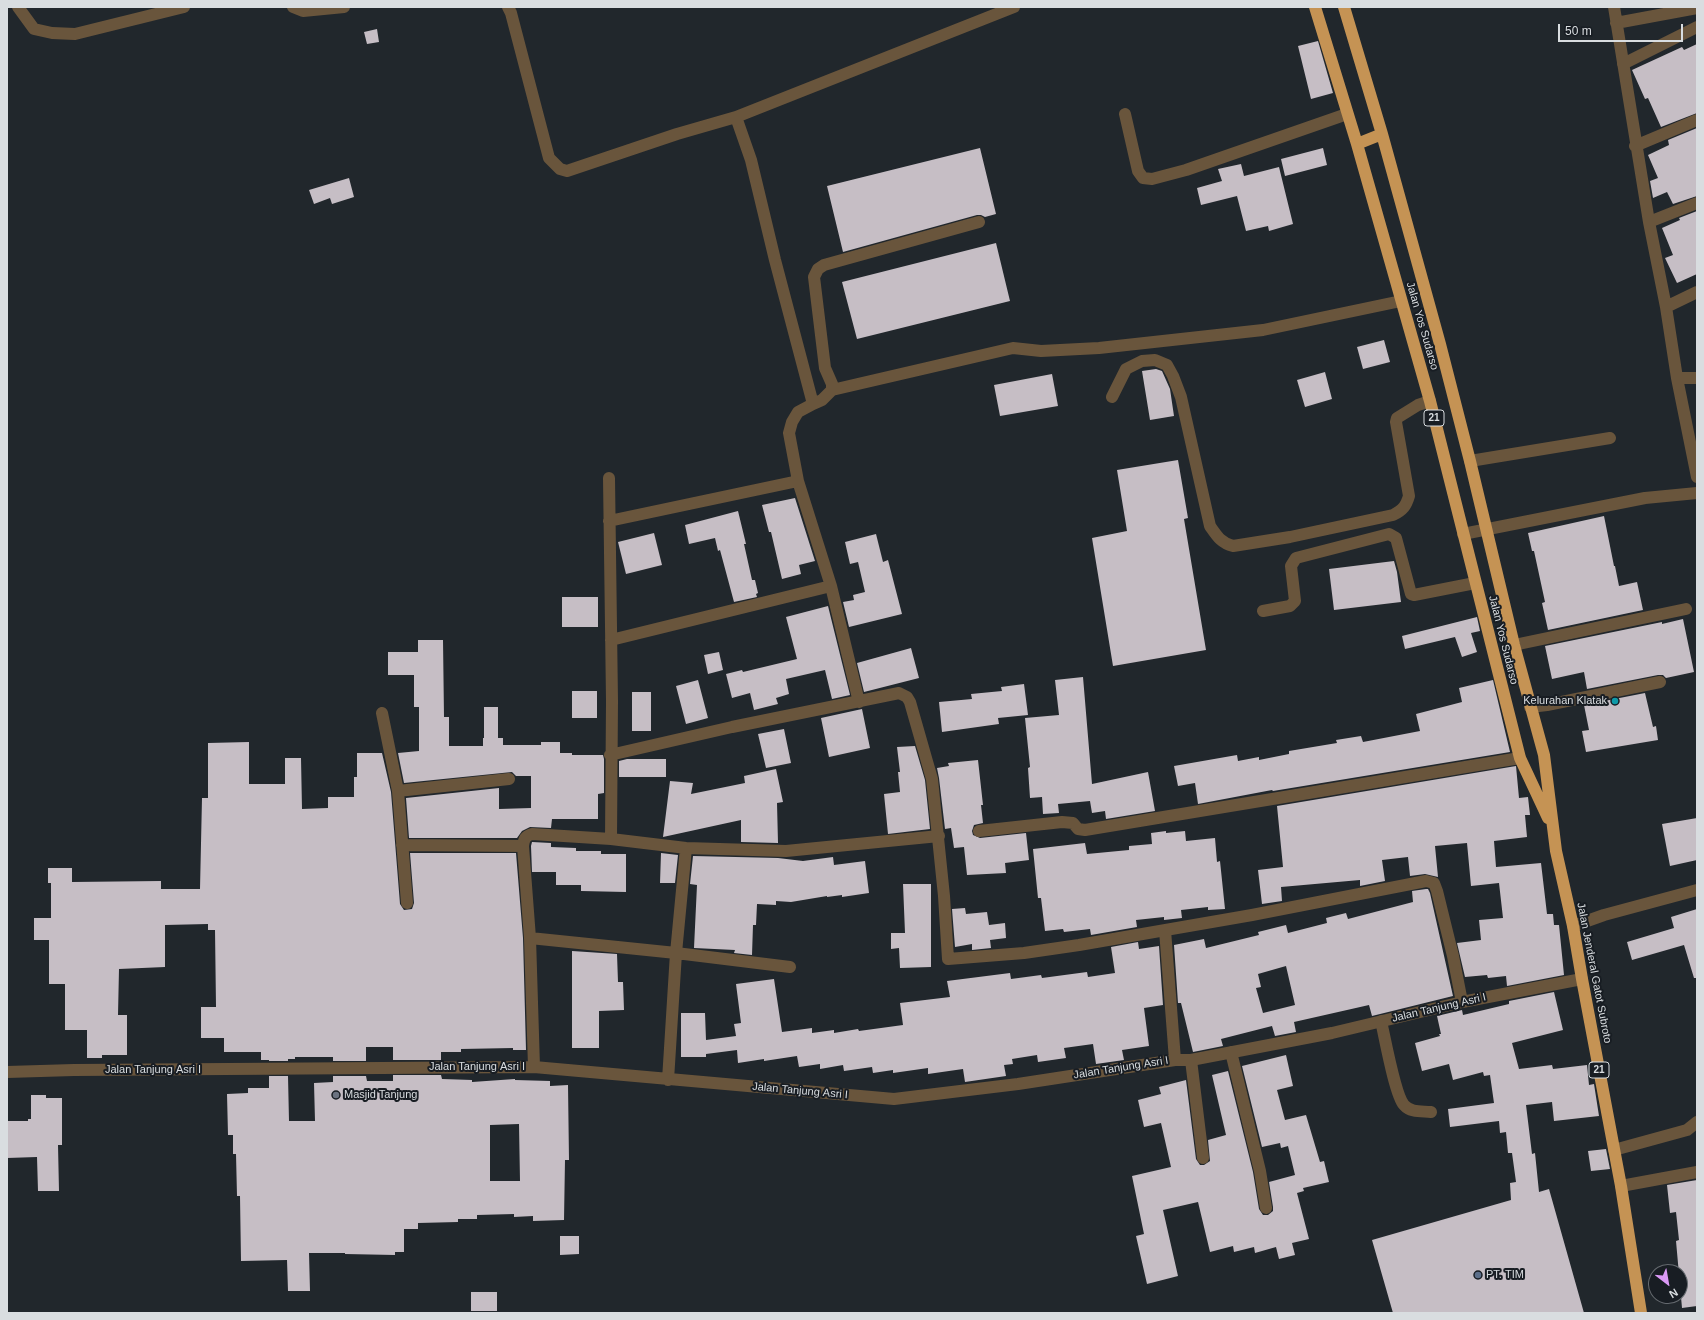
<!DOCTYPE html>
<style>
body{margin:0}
#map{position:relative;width:1704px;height:1320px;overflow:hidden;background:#21272c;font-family:Arial,sans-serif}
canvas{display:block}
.frame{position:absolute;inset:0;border:8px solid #d9dde0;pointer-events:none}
.north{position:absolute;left:1648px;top:1264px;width:40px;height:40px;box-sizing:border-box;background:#181d23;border:1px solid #656a6f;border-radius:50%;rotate:149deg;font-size:11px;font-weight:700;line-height:16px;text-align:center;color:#d9dde0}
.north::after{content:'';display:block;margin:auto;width:14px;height:18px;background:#db99f5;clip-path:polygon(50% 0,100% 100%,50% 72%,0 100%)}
.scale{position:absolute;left:1558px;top:24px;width:125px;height:18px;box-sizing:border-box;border:2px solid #d9dde0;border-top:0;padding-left:5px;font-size:12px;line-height:14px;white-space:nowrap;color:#d9dde0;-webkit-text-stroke:3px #181d23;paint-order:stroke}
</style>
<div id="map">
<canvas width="1704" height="1320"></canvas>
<div class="frame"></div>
<div class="north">N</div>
<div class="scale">50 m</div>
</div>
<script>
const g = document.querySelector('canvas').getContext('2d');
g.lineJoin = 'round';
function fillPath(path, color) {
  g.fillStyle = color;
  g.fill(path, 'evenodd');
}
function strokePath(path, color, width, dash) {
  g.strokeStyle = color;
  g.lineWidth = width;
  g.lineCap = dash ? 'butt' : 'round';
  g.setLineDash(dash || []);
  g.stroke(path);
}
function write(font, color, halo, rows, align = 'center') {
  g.font = font + ' Arial,sans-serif';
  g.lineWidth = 4;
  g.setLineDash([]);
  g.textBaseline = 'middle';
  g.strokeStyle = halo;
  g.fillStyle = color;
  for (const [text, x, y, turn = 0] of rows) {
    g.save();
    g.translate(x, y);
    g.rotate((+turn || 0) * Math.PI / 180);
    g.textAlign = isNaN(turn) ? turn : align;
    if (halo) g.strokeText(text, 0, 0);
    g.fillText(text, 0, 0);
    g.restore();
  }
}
const building = new Path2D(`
 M377,29L379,42L367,44L364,32Z
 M1318,41L1333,93L1311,99L1298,46Z
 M1697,44V113L1661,127L1648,98L1645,99L1632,70L1682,47L1684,50Z
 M1697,128V196L1673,204L1667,192L1653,198L1650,181L1658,178L1648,155L1669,145L1668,140Z
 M980,148L996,214L985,217L981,215H977L843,252L827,186Z
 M1323,148L1327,165L1285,176L1281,159Z
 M1241,164L1244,176L1279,167L1293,224L1269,231L1268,226L1246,231L1237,196L1201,205L1197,188L1222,181L1218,169Z
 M349,178L354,197L332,204L330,198L314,204L309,190Z
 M1697,211V274L1677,283L1665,258L1673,255L1662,228L1680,220L1679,218Z
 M996,243L1010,301L857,339L842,282Z
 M1384,340L1390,362L1363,369L1357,347Z
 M1156,369L1162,371L1170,389L1174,416L1150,420L1142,371Z
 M1325,372L1332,399L1305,407L1297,380Z
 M1052,374L1058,406L1000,416L994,385Z
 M1178,460L1188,518L1184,519L1206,650L1113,666L1092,538L1127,531L1117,470Z
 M795,498L815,561L799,565L801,574L782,579L771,532H769L762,505Z
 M738,511L746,544H744L752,580H755L758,593L756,594L757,597L734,602L720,550L718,551L715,538L689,544L685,525Z
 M1604,516L1614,566H1615L1619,586L1637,582L1643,610L1548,630L1542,603L1545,602L1534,551H1532L1528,533Z
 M654,533L662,565L626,574L618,542Z
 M876,534L883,562L888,560L902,614L849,627L843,602L854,600L853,595L865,592L858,562L850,564L845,542Z
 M1394,561L1397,572L1401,602L1334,610L1329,569Z
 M562,597H598V627H562Z
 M828,606L850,695L832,699L825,670L786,679L789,694L776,698L778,704L754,710L750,693L732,698L726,674L742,670L743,672L797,659L786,617Z
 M1477,617L1480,631L1471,633L1477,652L1462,657L1455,637L1405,649L1402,636Z
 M1683,619L1694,672L1666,678L1663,675H1658L1587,689L1584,672L1552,679L1545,646L1662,622V624Z
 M418,640H443L444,717H449V746H483V738H484V707H498V738H503V745H541V742H560V753H572V755H603L604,759V793L598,794V819H552L551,828L530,827L522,831L517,838H409L406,798L499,788V809L531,808V776H516L512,772L404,783L398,753L419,751V707H414V675H388V652H418Z
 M911,648L919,678L864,692L857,663Z
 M719,652L723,670L708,674L704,655Z
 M1083,677L1092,784L1148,772L1155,811L1106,819L1105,811L1092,813L1090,801L1058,804L1059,813L1043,814L1042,797L1030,798L1028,768L1030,767L1025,718L1059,715L1055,680Z
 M698,680L708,718L686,724L676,686Z
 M1493,680L1510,752L1273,791L1272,790L1198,804L1195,783L1178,786L1174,766L1237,755L1238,761L1259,757V760L1289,754V751L1337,743L1336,740L1361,736L1363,742L1420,731L1416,714L1462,702L1459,688Z
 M1024,684L1028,715L998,718L999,724L942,732L939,702L972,699L971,694L1002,691L1001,687Z
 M572,691H597V718H572Z
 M632,692H651V731H632Z
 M1645,693L1653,727L1656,726L1658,740L1586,752L1582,731L1589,730L1584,705Z
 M862,709L870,748L829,757L821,718Z
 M784,729L791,763L766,768L758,734Z
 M249,742V784H285V758H301L302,809L328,808V797H354V777H357V753H382L391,792L400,904L404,910L412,909L414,903L410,853H516L523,938L526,1050H513V1048L461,1049V1052H441V1060H393V1047H366V1061H333V1057H295V1059H288V1061H269V1060H261V1052H224V1038H201V1007H216L215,930H208V924L165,925V967L119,969L118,1015H127V1055H102V1058H87V1030H65V984H49V940H34V918H51V883H48V868H72V882L161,881V889H200L202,798H208V743Z
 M915,746L925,780L930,829L888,834L884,794L900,792L898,772H900L897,747Z
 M627,759H666V777H619V761Z
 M978,760L983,805H981L983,823L974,825L972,831L973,835L980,838L1026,833L1029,860L1005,863L1006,873L967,875L964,847L954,848L951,828L945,829L939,778L937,768L949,766L948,763Z
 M1516,766L1519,798L1528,797L1530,815H1525L1527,837L1494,841L1496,867L1541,863L1547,914H1553L1554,925H1559L1564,975L1507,986L1506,976L1488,978L1487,975L1465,977L1457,943L1481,940L1479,920L1503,918L1499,883L1471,886L1467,843L1435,846L1438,877L1425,874L1410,876L1408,857L1382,860L1385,881L1360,886V880L1281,887L1282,901L1262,904L1258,870L1283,867L1277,806Z
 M776,769L783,802L777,803L778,843L741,842V820L663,837L670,781L693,783L691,794L745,783L744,776Z
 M1697,818V860L1670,866L1662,824Z
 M1166,831V833L1185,831L1186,841L1215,838L1217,862L1220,861L1225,909L1208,910V907L1181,910L1182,918L1164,920V917L1136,920L1137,927L1091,935L1090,929L1064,932L1063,929L1045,931L1041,898H1038L1033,849L1085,843L1087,854L1129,850V846L1152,844L1151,833Z
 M532,842L551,843V847L576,848V851H601V854H626V892L581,891V885H556V872H532L531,846Z
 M661,853L678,855L675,883H660Z
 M693,856L778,858L803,861L833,857L834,865L865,861L869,893L842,897V895L827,897V896L791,902L776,901V905L757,904L756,925H753L752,955L734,953L735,950L694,948L697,885L690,884Z
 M903,884H931V967L900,968L899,948L891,949V933H905Z
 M1426,889H1428L1430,893L1453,996L1372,1016L1369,1005L1347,1010L1294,1022L1296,1032L1275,1036L1272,1026L1221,1039L1223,1046L1193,1052L1181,1003H1178L1174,945L1204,939L1206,948L1259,935L1258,932L1286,925L1288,933L1327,923L1326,918L1346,913L1348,919L1413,902L1412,891ZM1286,966L1295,1005L1263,1013L1256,988L1261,987L1258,974Z
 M965,908L966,914L987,912L989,925L1005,923L1006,938L990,940L991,948L972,950V944L955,947L952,909Z
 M1697,909V978H1694L1684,945L1632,960L1627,942L1674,928L1671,917Z
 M1138,942L1139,949L1159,946L1163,1005L1144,1008L1149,1046L1122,1050L1124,1060L1096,1064L1093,1044L1064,1048L1066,1058L1038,1062L1037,1055L1012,1059L1013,1064L1004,1065L1006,1076L965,1082L963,1069L928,1074V1068L893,1073V1070L873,1073L872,1067L844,1071L843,1065L820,1069V1064L799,1067L797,1056L764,1061V1059L738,1063L737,1050L706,1054V1057H681V1013H705L706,1040L736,1036L734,1024L741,1023L736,984L774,979L782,1032L812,1028V1033L834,1030V1033L858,1029L859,1031L903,1025L900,1003L950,997L947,981L1010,973L1011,979L1041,975L1042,978L1087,972L1088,977L1115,973L1111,947Z
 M572,951L617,954L618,982H623L624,1010L599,1011V1048H572Z
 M1554,992L1563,1030L1512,1043L1519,1069L1552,1065L1553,1069L1587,1065L1589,1085L1594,1084L1599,1116L1554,1121L1552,1102L1526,1105L1532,1154L1535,1153L1539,1192L1549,1189L1584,1313H1393L1372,1240L1511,1200L1510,1183L1516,1182L1512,1153H1508L1506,1132L1500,1133L1499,1121L1450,1127L1448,1109L1494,1103L1490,1075L1484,1076L1483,1072L1453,1080L1449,1064L1422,1071L1415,1043L1440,1036L1439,1034H1441L1437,1016L1462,1010L1463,1015L1509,1004V1001Z
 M1286,1055L1293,1086L1277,1090L1285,1120L1306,1115L1320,1162L1324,1161L1329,1182L1303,1188L1304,1191L1297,1193L1309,1239L1292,1243L1295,1255L1279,1259L1276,1247L1255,1253L1254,1247L1234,1252L1233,1246L1210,1252L1198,1202L1163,1210L1178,1276L1147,1284L1136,1236L1144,1234L1132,1176L1171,1167L1161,1123L1144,1127L1138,1100L1161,1094L1159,1087L1186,1080L1196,1159L1200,1165H1204L1210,1161L1208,1140L1226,1135L1212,1075L1228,1071L1253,1172L1259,1209L1263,1215H1268L1273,1211V1207L1269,1182L1295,1175L1288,1146L1281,1148L1280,1143L1262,1147L1242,1066Z
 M393,1075H441L442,1079L472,1080V1082L515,1079V1080L550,1081V1086L568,1085L569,1160H565L564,1220L533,1221V1216L514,1217V1214L477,1215V1219H458V1222L418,1223V1229H404V1252H395V1255L345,1254V1253H309L310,1291H288L287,1260L241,1261L240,1196H237L236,1154H233V1135H228L227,1094L248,1093V1088H269V1076H288L289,1121H315L314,1083L333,1082V1076H366L367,1081H393ZM519,1124L520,1181H490V1125Z
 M31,1095H46V1098H62V1145H58L59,1191H38L37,1157L7,1158V1121H28V1119H31Z
 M1606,1149L1610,1169L1591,1171L1588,1151Z
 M1697,1180V1306L1682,1308L1676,1241L1679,1240L1676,1212L1670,1213L1667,1185Z
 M560,1236H579V1254L560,1255Z
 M471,1292H497V1311H471Z`);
const minor = new Path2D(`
 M18,7L34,29L52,33L75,34L184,7
 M293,7L303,11L344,7
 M508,7L511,13L549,158L560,169L567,171L677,134L736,117L1014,7
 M1614,7L1649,222L1666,307L1677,378L1697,477
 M1616,23L1697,8
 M1623,64L1697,27
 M1125,114L1138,171L1143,178L1152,179L1186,170L1347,114
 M736,117L751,160L775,260L813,404L798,412L792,422L789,433L798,481L831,586L859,702
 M1635,146L1697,120
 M1649,222L1697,203
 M1666,307L1697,292
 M1677,378H1697
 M832,390L1013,348L1041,351L1099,348L1263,330L1401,301
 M1112,397L1126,369L1142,361L1155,360L1167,365L1173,376L1181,397L1210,526C1217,536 1221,543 1233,546L1290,537L1393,515C1403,510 1406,506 1409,496L1396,422L1397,418L1418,405L1430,401
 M813,404L822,400L832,390V384L825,368L814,277L818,269L824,265L979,222
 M1470,461L1610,438
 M609,478L612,701L611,839
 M609,521L798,481
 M1463,534L1645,498L1697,493
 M1263,611L1290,606L1295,601L1291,566L1296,558L1389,534L1396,538L1411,594L1414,595L1475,583
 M611,640L831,586
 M1514,645L1686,609
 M1530,707L1547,705L1660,682
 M382,713L398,791L407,903
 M610,755L732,727L899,693L907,697L910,702L932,779L944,896L948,959L1024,953L1079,945L1252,915L1426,881L1434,883L1437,891L1453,956L1462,1002
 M398,791L509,779
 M979,831L1062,822L1073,823L1078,829L1085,830L1520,758
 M402,845L523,846
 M1573,926L1604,915L1697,890
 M1165,930L1175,1060
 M530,938L676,953L790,967
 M1381,1021C1385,1038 1395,1095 1404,1105C1411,1113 1422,1111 1431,1112
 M1231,1052L1260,1171L1266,1208
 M1191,1060L1203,1158
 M534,1067L530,938L523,846C524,839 525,836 532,834L611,839L686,848L786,851L939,836
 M7,1072L74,1070L534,1067L894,1099L1018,1084L1175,1060H1191L1332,1033L1462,1002L1582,979
 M668,1080L676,953L686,848
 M1614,1150L1687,1130L1697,1122
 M1621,1186L1697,1172`);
const highway = new Path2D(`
 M1315,7L1357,144L1430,401L1520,758L1548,818
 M1344,7L1382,134L1440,344L1470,461L1514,645L1544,755L1556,851L1573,926L1582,979L1621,1186L1641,1313
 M1357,144L1382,134`);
const markers = [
 [1615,701,4,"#0f9aa8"],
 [336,1095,4,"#6b7280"],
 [1478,1275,4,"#5c6f8a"]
];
const shields = [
 [1434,418,20],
 [1599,1070,20]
];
const shieldNames = [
 ["21",1434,418],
 ["21",1599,1070]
];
const streetNames = [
 ["Jalan Yos Sudarso",1422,326,74],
 ["Jalan Yos Sudarso",1503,640,76],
 ["Jalan Jenderal Gatot Subroto",1594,973,79],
 ["Jalan Tanjung Asri I",1439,1008,-13],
 ["Jalan Tanjung Asri I",477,1067],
 ["Jalan Tanjung Asri I",1121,1068,-9],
 ["Jalan Tanjung Asri I",153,1070],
 ["Jalan Tanjung Asri I",800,1091,5]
];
const poiNames = [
 ["Kelurahan Klatak",1607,701,"right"],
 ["Masjid Tanjung",344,1095],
 ["PT. TIM",1486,1275]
];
fillPath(building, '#c6bec5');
strokePath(minor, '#69553c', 12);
strokePath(highway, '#c59354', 12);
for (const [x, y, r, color] of markers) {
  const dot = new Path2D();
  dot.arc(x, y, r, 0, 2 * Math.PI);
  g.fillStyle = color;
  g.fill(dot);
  strokePath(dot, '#181d23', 1.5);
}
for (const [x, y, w] of shields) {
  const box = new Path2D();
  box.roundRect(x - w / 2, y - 8, w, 16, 3);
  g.fillStyle = '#181d23';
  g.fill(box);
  strokePath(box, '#d9dde0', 1);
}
write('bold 10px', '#d9dde0', null, shieldNames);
write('11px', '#d9dde0', '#181d23', streetNames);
write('11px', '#d9dde0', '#181d23', poiNames, 'left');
</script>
